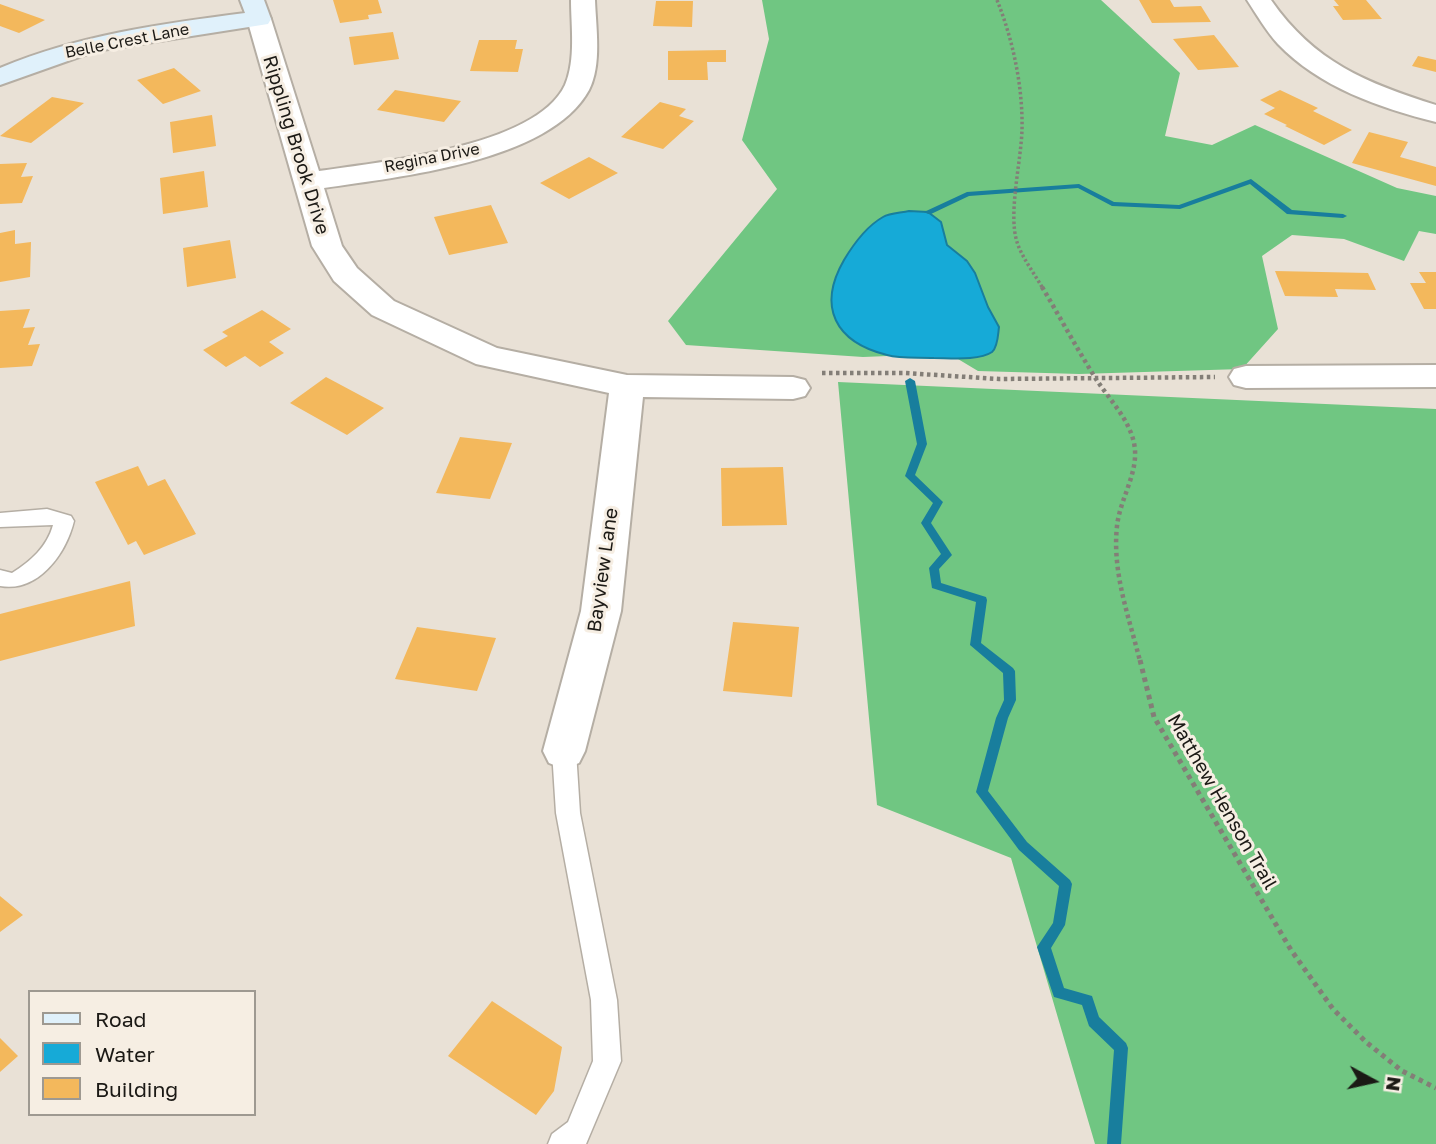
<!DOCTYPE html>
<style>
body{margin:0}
#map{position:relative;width:1436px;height:1144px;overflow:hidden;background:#e9e1d6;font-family:"Golos Text",sans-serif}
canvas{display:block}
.legend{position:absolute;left:28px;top:990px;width:228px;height:126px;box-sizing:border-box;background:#f6eee3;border:2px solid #9e9991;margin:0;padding:9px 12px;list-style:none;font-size:21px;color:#1b1915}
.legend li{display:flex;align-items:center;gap:14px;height:35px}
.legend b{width:35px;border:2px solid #9e9991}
.north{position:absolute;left:1338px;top:1046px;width:70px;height:70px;-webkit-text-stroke:5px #f6eee3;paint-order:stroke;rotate:98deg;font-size:19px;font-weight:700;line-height:28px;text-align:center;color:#1b1915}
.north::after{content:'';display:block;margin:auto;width:24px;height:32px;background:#1b1915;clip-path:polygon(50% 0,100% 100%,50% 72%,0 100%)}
</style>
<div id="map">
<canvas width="1436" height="1144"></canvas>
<ul class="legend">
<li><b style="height:9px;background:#e0f1fb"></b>Road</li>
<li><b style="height:19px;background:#16aad7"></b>Water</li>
<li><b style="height:19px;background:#f3b85c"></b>Building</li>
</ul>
<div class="north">N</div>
</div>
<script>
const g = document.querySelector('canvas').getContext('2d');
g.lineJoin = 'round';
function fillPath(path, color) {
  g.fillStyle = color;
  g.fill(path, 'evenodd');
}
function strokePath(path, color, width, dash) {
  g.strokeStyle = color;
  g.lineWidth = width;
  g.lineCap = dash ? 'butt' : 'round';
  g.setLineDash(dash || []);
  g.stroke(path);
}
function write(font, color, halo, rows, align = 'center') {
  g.font = font + ' "Golos Text",sans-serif';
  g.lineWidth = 6;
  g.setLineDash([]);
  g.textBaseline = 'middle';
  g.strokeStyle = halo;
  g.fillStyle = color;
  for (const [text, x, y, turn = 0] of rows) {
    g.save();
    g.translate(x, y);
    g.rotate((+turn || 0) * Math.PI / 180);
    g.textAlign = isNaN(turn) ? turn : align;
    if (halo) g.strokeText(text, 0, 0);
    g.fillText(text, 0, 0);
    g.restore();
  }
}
const forest = new Path2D(`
 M762,0H1101L1180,73L1165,136L1212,145L1255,125L1397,188L1436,196V234L1419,231L1404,261L1344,239L1292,235L1262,256L1278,329L1242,369L1079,374L978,371L958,359L990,353L858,344L888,356L863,357L686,345L668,321L777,189L742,140L769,39Z
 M838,382L1436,409V1144H1095L1011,858L877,805Z`);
const water = new Path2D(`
 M909,211L928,212L941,222L947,245L967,261L975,273L988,307L999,327C998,334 998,347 992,352C979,361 950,358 934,358C919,357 901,359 887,355C835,342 817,307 844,260C853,245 867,226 883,217C890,213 901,213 909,211Z`);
const stream = new Path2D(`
 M1251,179L1292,210L1343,214L1347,216L1343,218L1287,214L1250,184L1180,209L1112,206L1078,188L969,196L931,214H928L924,212L967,192L1079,184L1114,202L1179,205Z
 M910,378L915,381L927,444L915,475L943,502L931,523L952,555L939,569L941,583L986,597L987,600L981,643L1013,668L1015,671L1016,700L1008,718L988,791L1027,842L1070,880L1072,884L1065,925L1051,948L1064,988L1092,996L1099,1017L1126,1043L1128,1048L1121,1144H1107L1114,1050L1089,1026L1082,1005L1054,997L1037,947L1053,923L1059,886L1019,850L976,792L996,718L1004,700L1003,673L970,645L976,602L932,588L929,568L941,554L921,523L933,503L905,476L917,444L905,381Z`);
const building = new Path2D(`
 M333,0H378L382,13L368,15L369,19L340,23Z
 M1139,0H1170L1174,7L1201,6L1211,22L1152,23Z
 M1334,0H1366L1382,19L1343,20L1333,6H1339Z
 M656,1H693L692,27L653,26Z
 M0,4L45,20L19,33L0,26Z
 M393,32L399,59L354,65L349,37Z
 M1214,35L1239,67L1198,70L1173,39Z
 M479,40H517L515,49H523L518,72L470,71Z
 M726,50V62H707L708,80H668V51Z
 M1418,56L1436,60V72L1412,66Z
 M174,68L201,91L163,104L137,80Z
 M395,90L461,101L444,122L377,110Z
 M1280,90L1318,108L1313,111L1352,130L1324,145L1285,126L1287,125L1264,114L1275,108L1260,100Z
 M52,97L84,103L31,143L0,136Z
 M660,102L686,109L679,116L694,121L663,149L621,137Z
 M212,115L216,146L173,153L170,122Z
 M1369,132L1408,142L1400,157L1436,167V186L1352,163Z
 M589,157L618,173L569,199L540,183Z
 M27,163L21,177L33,176L22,203L0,204V164Z
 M204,171L208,207L163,214L160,178Z
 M491,205L508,243L449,255L434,217Z
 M15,230V244L31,242L30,277L0,282V233Z
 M230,240L236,278L187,287L183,248Z
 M1275,271L1368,273L1376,290L1335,289L1338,297L1285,296Z
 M1419,272H1436V309H1424L1410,283H1426Z
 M30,309L23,328L35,327L28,345L40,344L32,366L0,368V311Z
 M262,310L291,329L269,342L284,353L260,367L245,356L226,367L203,350L228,336L222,332Z
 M326,377L384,408L347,435L290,403Z
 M460,437L512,443L490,499L436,493Z
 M138,466L148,486L165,479L196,534L144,555L136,541L128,545L95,482Z
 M783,467L787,525L722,526L721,468Z
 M130,581L135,626L0,661V614Z
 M733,622L799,627L792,697L723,691Z
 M417,627L496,638L477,691L395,679Z
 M0,896L23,915L0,932Z
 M492,1001L562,1047L554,1091L536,1115L448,1056Z
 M0,1038L18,1056L0,1072Z`);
const pathFar2 = new Path2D(`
 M997,0C1013,40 1023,87 1022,130C1021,162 1008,214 1017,242C1022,258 1035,274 1043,289`);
const pathFar1 = new Path2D(`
 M1042,287C1060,317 1077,349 1096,379C1109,399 1129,419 1134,443C1140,471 1120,498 1117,526C1112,573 1129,617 1140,661
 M822,373H905L999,379L1215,377`);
const path = new Path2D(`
 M1140,660L1154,717L1291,950L1333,1009L1366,1042L1402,1071L1436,1088`);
const lane = new Path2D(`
 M47,509L71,516L74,521C66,554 38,593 0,586V570L12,573C31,561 47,547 53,525L0,527V513Z
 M564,741L572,744L576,751L580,813L617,1000L621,1061L586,1144H548L552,1134L568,1122L593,1061L591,1000L556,813L552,751L556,744Z`);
const street = new Path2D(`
 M571,0H595C596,28 602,65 589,90C550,162 397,177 324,188L342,246L357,268L394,301L497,348L627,375L793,377L805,380L810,388L805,396L793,399L643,397L621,611L585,751L579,763L564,769L549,763L543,751L581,611L609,393L476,364L372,315L334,281L312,246L247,19L250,14L259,12L268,14L271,19L319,171C380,162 536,147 565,85C576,60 571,26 571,0Z
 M1247,0H1271C1314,62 1366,83 1436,105V122C1380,108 1319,87 1278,44C1266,31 1257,15 1247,0Z
 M1436,365V387L1246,388L1234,385L1229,377L1234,369L1246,366Z`);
const secondary = new Path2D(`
 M240,0H264L271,19L268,24L96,51L0,85V68C79,35 160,24 245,13Z`);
const farStreetnames = [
 ["Belle Crest Lane",127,41,-11],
 ["Regina Drive",432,158,-11]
];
const streetNames = [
 ["Rippling Brook Drive",296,145,73],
 ["Bayview Lane",603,570,-82],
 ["Matthew Henson Trail",1222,802,60]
];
fillPath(forest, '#70c682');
fillPath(water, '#16aad7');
strokePath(water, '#187e9d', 2);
fillPath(stream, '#187e9d');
fillPath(building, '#f3b85c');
strokePath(lane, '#b5aea4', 3);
strokePath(street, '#b5aea4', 4);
strokePath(secondary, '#b5aea4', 4);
strokePath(pathFar2, '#837e77', 3.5, [2.5, 2.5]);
strokePath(pathFar1, '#837e77', 4.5, [3.5, 3.5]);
strokePath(path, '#837e77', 5, [4.5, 4.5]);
fillPath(lane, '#fff');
fillPath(street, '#fff');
fillPath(secondary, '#e0f1fb');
write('16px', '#1b1915', '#f6eee3', farStreetnames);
write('19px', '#1b1915', '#f6eee3', streetNames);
</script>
